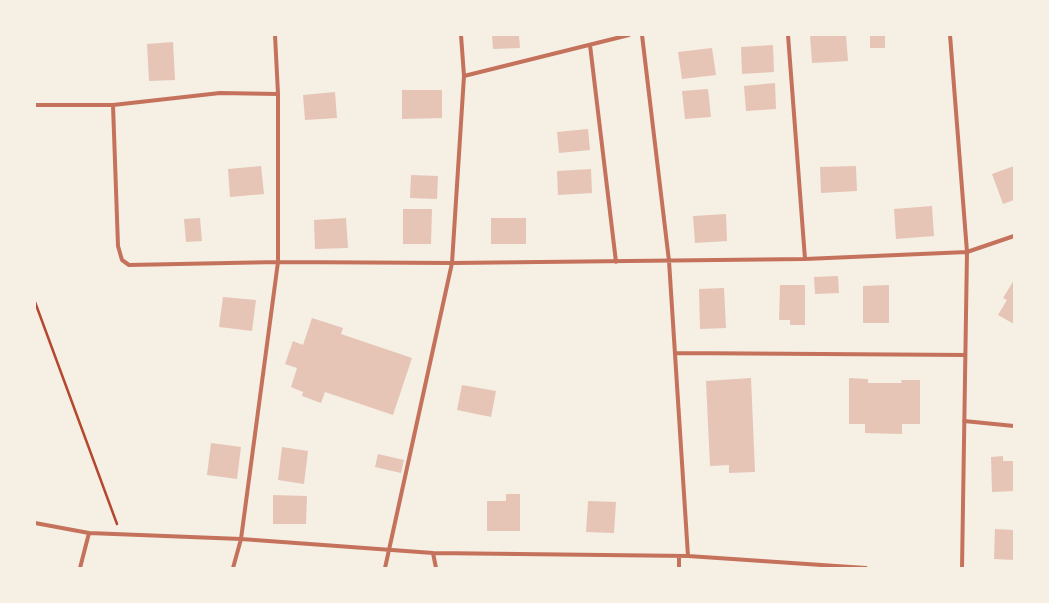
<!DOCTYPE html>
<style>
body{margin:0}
#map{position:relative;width:1049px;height:603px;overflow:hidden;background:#f6efe4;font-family:Inter,sans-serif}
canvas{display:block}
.frame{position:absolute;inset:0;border:36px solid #f6efe4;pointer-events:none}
</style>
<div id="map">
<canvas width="1049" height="603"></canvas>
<div class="frame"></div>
</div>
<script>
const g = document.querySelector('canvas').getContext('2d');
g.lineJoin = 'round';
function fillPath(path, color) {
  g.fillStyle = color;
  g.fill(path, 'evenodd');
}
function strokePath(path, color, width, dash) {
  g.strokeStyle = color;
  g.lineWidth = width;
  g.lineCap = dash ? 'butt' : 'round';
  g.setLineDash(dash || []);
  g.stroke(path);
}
const building = new Path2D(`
 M492,35H519L520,48L493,49Z
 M810,35H846L848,61L812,63Z
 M870,35H885V48H870Z
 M173,42L175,80L149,81L147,44Z
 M773,45L774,72L742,74L741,47Z
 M712,48L716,75L682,79L678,52Z
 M775,83L776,109L746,111L744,86Z
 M708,89L711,117L685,119L682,91Z
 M402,90H442V118L402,119Z
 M335,92L337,118L305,120L303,95Z
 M588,129L590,150L559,153L557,132Z
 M261,166L264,194L230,197L228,169Z
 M856,166L857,191L821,193L820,167Z
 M1014,166V200L1003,204L992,174Z
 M591,169L592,193L558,195L557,171Z
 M411,175L438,176L437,199L410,198Z
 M932,206L934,236L896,239L894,209Z
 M403,209H432L431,244H403Z
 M726,214L727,241L695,243L693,216Z
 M200,218L202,241L186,242L184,219Z
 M346,218L348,248L315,249L314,220Z
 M491,218H526V244H491Z
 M838,276L839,293L815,294L814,277Z
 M1014,280V324L998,315L1007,300L1003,298Z
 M780,285H805V325H790V320H779Z
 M889,285V323H863V286Z
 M724,288L726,328L700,329L699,289Z
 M223,297L256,300L252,331L219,327Z
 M312,318L343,328L341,334L412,358L393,415L325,392L321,403L302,396L303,392L291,387L297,368L285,364L293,341L303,345Z
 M751,378L755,472L729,473V465L710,466L706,381Z
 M849,378L868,379V383H902L901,380H920V424H902V434L865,433V424H849Z
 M462,385L496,391L491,417L457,410Z
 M211,443L241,447L237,479L207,475Z
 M282,447L308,451L304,484L278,480Z
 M378,454L404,460L401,473L375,467Z
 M1003,456V461H1014V491L992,492L991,457Z
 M506,494H520V531H487V501H506Z
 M273,495L307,496L306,524H273Z
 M588,501L616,502L614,533L586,532Z
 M995,529L1014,530V560L994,559Z`);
const path = new Path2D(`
 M35,302L117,524`);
const minor = new Path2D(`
 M642,35L669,261L688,556
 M788,35L805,259
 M950,35L967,252L962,568
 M590,45L616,262
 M464,76L629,35
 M35,105H113L220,93L278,94
 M113,105L118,246L122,260L129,265L278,262L452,263L805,259L967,252L1014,236
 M676,353L965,355
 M964,421L1014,426
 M35,523L89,533L241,539L433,553L688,556L866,568
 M433,553L436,568
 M80,568L89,533
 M233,568L241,539L278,262V94L275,35
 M385,568L452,263L464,76L461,35
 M679,568V556`);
fillPath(building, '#e6c5b7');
strokePath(path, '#b5482f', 2.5);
strokePath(minor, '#c5725c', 4);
</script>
